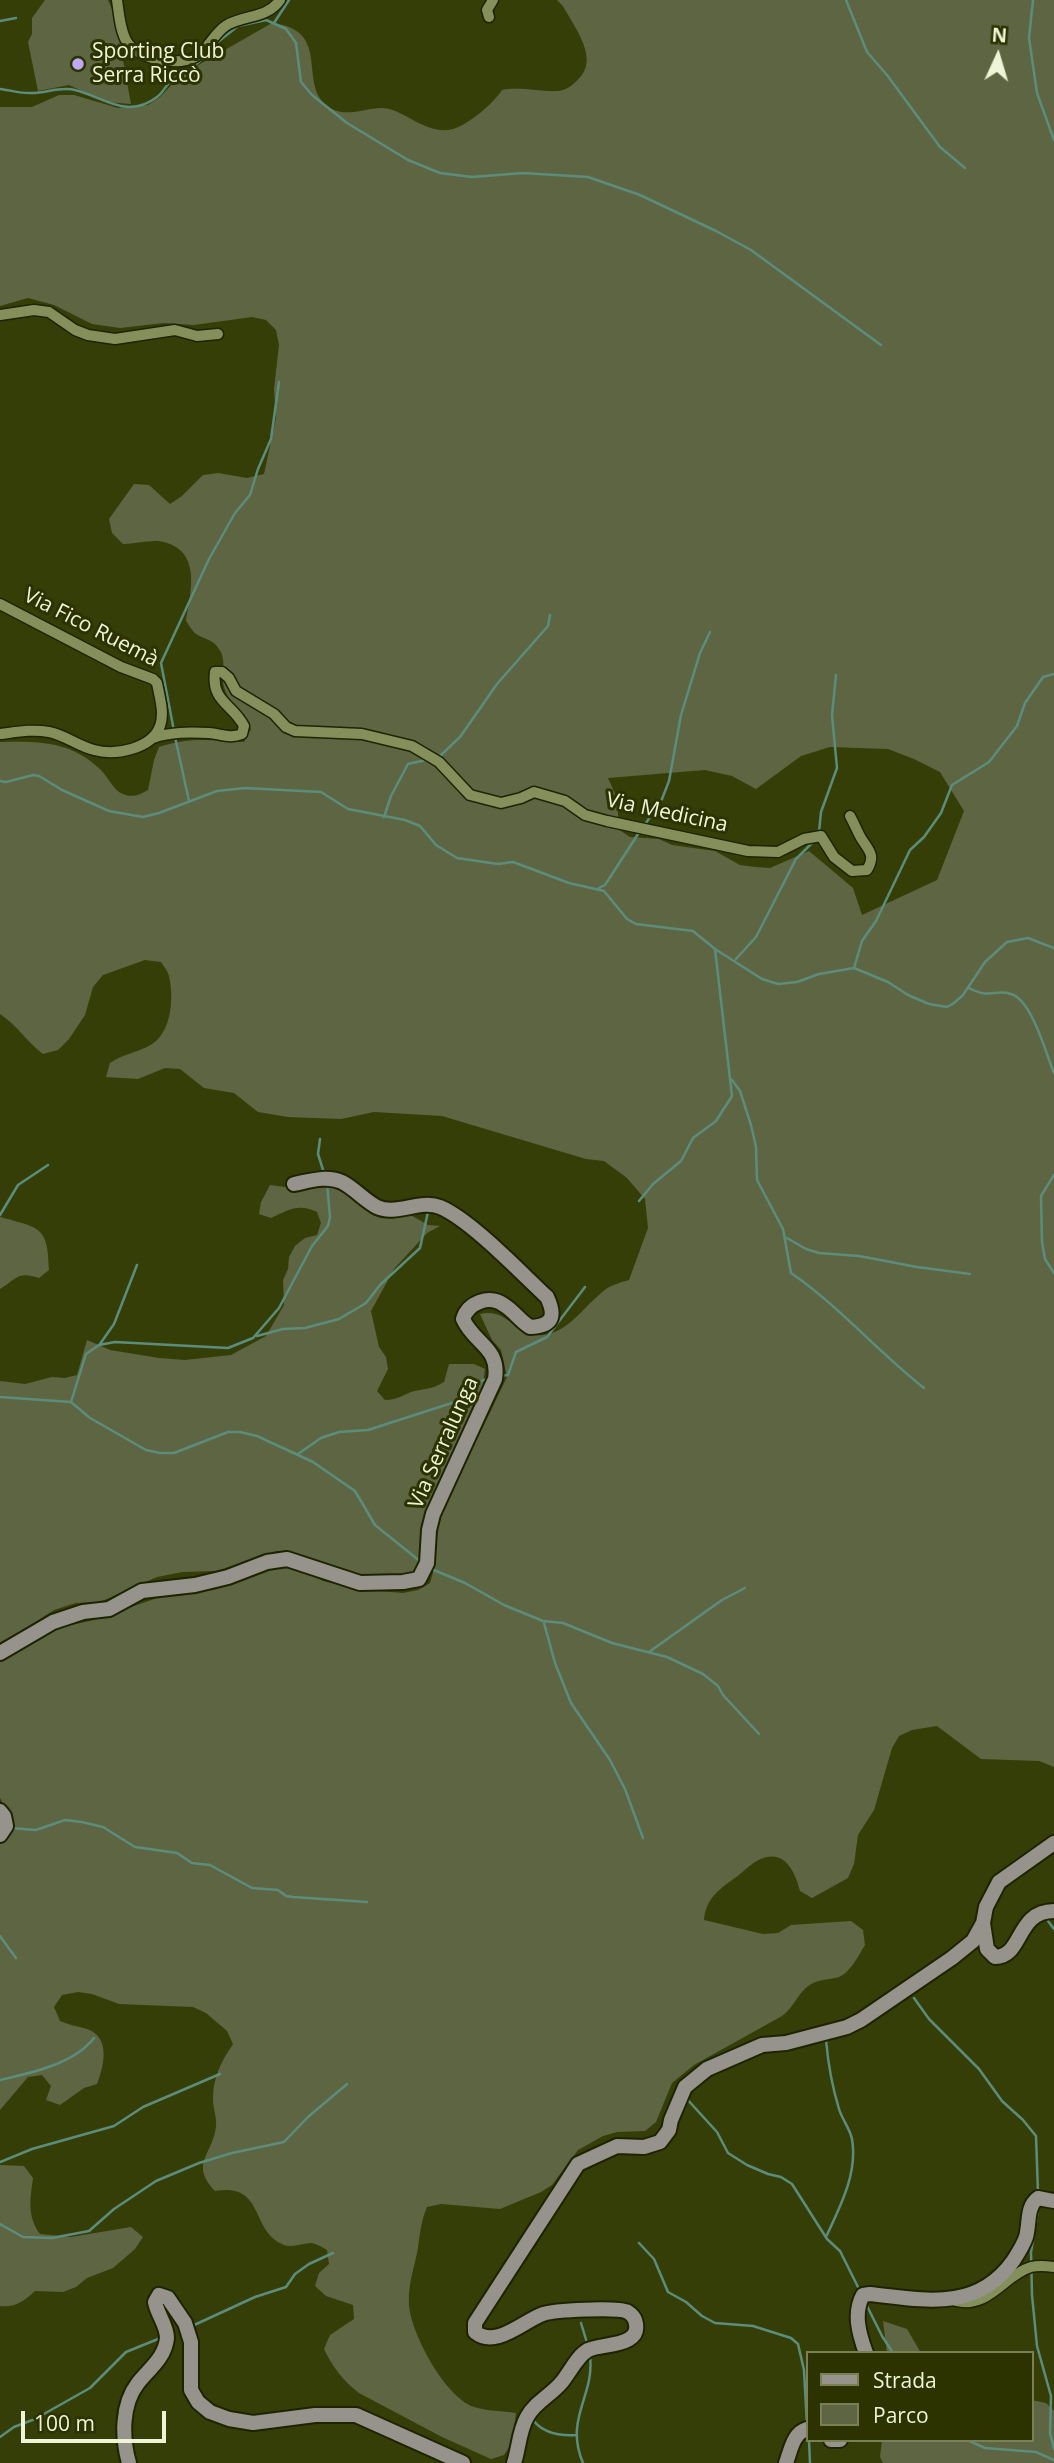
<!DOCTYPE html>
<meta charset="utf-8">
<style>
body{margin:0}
#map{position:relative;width:1054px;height:2463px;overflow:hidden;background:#363e08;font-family:"Open Sans",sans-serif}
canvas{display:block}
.legend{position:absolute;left:806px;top:2351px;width:228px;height:91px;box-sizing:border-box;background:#2c3300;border:2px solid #798056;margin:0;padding:9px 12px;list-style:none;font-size:21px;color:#edf4d8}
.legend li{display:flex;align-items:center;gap:14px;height:35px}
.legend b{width:35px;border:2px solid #798056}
.north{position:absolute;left:963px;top:21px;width:70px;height:70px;-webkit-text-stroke:5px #2c3300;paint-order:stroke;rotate:4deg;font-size:19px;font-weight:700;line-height:28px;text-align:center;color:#edf4d8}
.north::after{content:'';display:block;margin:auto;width:24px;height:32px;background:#edf4d8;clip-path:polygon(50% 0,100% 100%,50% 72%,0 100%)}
.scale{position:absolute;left:21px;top:2411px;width:145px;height:32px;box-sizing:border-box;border:4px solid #edf4d8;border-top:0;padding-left:9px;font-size:21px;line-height:24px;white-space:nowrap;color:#edf4d8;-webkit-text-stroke:5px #2c3300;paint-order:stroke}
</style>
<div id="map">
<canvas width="1054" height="2463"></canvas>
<ul class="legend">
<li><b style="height:9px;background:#95938b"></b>Strada</li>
<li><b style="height:19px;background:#5e6542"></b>Parco</li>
</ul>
<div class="north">N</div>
<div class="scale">100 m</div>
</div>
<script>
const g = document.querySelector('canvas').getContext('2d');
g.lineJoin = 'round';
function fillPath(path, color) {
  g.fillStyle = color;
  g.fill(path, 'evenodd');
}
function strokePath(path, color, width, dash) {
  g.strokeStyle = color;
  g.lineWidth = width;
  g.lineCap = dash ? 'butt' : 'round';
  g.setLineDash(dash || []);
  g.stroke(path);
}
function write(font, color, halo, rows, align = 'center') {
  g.font = font + ' "Open Sans",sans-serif';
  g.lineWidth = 6;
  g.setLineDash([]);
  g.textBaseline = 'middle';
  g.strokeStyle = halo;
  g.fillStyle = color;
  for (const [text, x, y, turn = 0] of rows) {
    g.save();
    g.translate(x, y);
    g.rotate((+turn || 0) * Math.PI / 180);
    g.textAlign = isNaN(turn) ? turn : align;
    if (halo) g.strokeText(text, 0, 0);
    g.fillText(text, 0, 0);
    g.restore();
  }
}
const green = new Path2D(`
 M45,0H108L115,16L131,104L106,102L69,85L38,91L28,42L32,34V18Z
 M557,0H1054V1767L1039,1761L981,1759L937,1726L912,1730L899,1736L892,1748L874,1810L858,1835L854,1864L848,1878L812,1898L800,1891C795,1872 785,1849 761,1859C753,1862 745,1870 739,1875C721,1888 706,1897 704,1920L763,1934L778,1933L791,1925L851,1921L863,1930L865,1945C858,1956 849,1976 835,1978C825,1980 817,1980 808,1986C797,1995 794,2007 782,2016L694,2065L672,2083L656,2122L645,2131L617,2132L603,2136L578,2150L552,2185L541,2192L500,2209L441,2204L427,2207C421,2221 420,2233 418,2248C414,2270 408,2282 409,2306C412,2335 445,2397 474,2407C486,2411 503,2411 516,2413L512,2443L504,2455L491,2459L442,2437L359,2393C343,2381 332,2366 324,2349L330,2335L354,2319L353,2305L326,2296L315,2286L319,2273L329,2264L327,2250C322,2247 317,2244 311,2243C303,2243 292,2248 284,2245C249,2231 266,2183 215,2191C189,2163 213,2155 216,2126C217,2118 213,2108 213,2099C213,2077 221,2062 233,2044L227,2031L206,2013L193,2007L119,2004L92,1994L78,1992L62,1995L54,2007L60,2021C69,2025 77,2026 87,2029C111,2037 104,2066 97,2084L84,2088L60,2105L46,2100L51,2086L42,2075L28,2077L0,2110V1842L8,1813L0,1798V1661L58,1628L94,1620L160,1597L228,1585L268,1570L283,1567L298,1568L323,1581L357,1589L403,1593L418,1590L430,1583L434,1569L439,1518L507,1377L501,1350L492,1340L480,1314C510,1307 515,1339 543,1335C568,1332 582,1309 600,1294C608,1286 618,1283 629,1280L648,1228L645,1199L627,1178L604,1161L586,1159L442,1116L374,1112L341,1119L288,1117L258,1112L234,1093L204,1088L180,1069L165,1068L138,1079L106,1077L110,1063C123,1054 136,1053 149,1046C172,1034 174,998 169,976C168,971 164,967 161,962L145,960L103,975L93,987L85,1015L69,1039L58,1050L43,1054C27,1042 17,1025 0,1014V742C39,741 71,741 101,770C108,777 114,791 123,794C132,798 140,795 148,790L154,760L159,747C187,737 215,740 244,742L251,729C246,713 228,704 224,687C221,675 227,660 219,649C214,640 204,639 196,634C192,631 189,625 186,621C190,595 202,554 167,543C154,538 137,544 123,544L112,533L109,519L134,484L149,485L170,504L182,496L203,475L218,473L247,478L264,474L276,418L274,389L279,345L276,330L266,320L252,317L194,325L164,323L120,328L92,324L54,305L28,298L0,306V107H32L59,95H74L118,108L148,105L160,97L181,75L272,23C331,30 299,80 325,104C342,120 363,108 382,108C395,108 410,119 421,124C431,129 442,132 453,129C468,125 494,103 502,90C522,86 550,94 563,90C570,88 576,82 581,76C598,56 573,25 563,6ZM830,747L888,749L914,759L940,772L964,811L937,880L862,915L853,888L809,851L770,868L755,867L740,865L715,851L672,845L659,839L630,837L618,829V800L608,778L705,770L732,776L756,789L801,756Z
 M310,1184L336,1186L407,1213L428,1225L440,1226L427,1233L394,1269L371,1311L379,1347L386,1357L388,1369L377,1391L385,1400C397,1400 401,1396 411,1392C424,1388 431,1390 444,1382L449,1364H474L485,1369L482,1393L418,1569L413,1574L384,1577L360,1575L301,1555L277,1551L217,1571L182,1572L157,1577L100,1602L76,1603L54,1610L0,1645V1381L25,1384L52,1377L65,1378L77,1375L87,1340L110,1350L159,1358L185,1360L231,1355L266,1336L284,1305L283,1280L288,1269L289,1257L295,1246L305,1238L317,1235L321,1223L317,1212C298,1203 289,1210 271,1218L259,1214L261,1202L270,1185L293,1188Z
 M0,1217C40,1228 48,1226 49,1270L39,1278C17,1271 17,1279 0,1289Z
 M0,2165L24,2166L33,2178C30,2200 27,2216 40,2234L71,2237L131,2227L143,2237L135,2249L113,2268L87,2278L76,2287L63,2292L35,2291C24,2301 15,2308 0,2306Z
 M883,2321L907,2329L921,2353H887Z
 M1031,2400L1046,2403L1054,2411V2463H883L880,2457L882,2440H1031Z`);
const stream = new Path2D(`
 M846,0L867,52L887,75L940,147L965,168
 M1033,0L1029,38L1037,93L1054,140
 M0,21L16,18
 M274,23L289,0
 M214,45L238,26L266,20L286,29L296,43L301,82L312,95L347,123L408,160L440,173L472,177L523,173L588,177L640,195L716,231L751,250L881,345
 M0,89C10,90 22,94 32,93C46,93 61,86 75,90C104,97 127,120 157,97C163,93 165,86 171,81C183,72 197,67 205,55
 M174,731L161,663L209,559L235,513L250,495L258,469L271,439L279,382
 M175,737L189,801
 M439,757L460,737L497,684L548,626L550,615
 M0,781L6,782L33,775L39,776L62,790L109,811L143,817L159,813L217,791L245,788L321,792L348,809L405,820L420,826L436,845L457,858L498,864L513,862L569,883L604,891L627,919L636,924L693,931L715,949L762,979L778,984L797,982L819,974L854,968L888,982L908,995L929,1004L947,1007L954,1003L963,995L985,962L1007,942L1028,938L1054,948
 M384,817L391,796L408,764L430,759
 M644,826L662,799L669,781L681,715L700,653L710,632
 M819,832L821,812L837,768L832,715L836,675
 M599,888L605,885L640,831
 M736,959L756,937L796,859L814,841
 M854,968L862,941L876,921L910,850L924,837L941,813L952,785L989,762L1017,726L1025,703L1043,677L1054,674
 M969,988C989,999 995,989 1011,994C1032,1000 1046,1054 1054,1073
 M732,1080L740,1091L751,1125L756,1147L757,1180L783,1229L791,1273C839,1306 877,1351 924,1388
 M320,1139L318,1154L324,1173
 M1054,1175L1041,1196L1042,1242L1045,1259L1054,1273
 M639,1201L653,1184L681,1161L693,1138L716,1121L732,1096L715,949
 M0,1215L18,1185L48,1165
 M787,1238L806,1249L819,1253L859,1256L917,1267L970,1274
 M257,1336L283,1329L305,1328L339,1319L366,1303L380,1285L420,1248L428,1212
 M100,1344L114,1324L137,1265
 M500,1376L508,1375L516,1352L547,1337L585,1287
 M0,1397L71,1402L90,1418L146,1450L160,1453H174L228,1432H240L257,1436L313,1462L355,1491L375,1525L421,1562
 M71,1402L86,1354L99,1345L115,1342L228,1348L253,1338L279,1308L312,1246L328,1226L330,1217L327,1183
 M298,1454L321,1438L339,1432L368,1430L458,1401L483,1380L490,1379
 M429,1568L465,1583L504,1605L543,1621L563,1623L612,1643L667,1657L703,1674L718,1686L723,1695L759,1734
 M544,1623L555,1663L571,1703L610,1760L625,1789L643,1838
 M649,1652L722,1600L745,1588
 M10,1828L36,1830L65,1820L82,1822L103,1827L135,1847L177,1853L192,1863L210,1865L252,1888L278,1890L286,1896L293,1897L367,1902
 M1045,1917L1054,1929
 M0,1936L16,1958
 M914,1998L929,2019L979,2069L1002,2101L1023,2120L1036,2136L1038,2193
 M826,2040C828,2063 832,2086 839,2109C842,2119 850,2129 852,2139C858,2173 840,2207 826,2237
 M0,2080C31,2073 74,2064 94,2038
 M686,2098L717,2132L728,2153L747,2165L768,2174L781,2177L792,2184L827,2239L840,2251L860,2291
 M0,2162L32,2149L114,2126L143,2107L220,2074
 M1038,2210L1031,2252L1032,2295L1037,2346L1051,2396L1050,2433L1054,2449
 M0,2224L23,2237L52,2238L89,2231L114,2209L156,2181L199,2163L232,2153L284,2142L308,2117L347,2084
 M639,2243L654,2259L668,2292L686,2302L702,2316L715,2323L753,2326L791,2338L798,2344L804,2370L807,2425
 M866,2304L882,2336L893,2353
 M581,2323L588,2346
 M192,2326L255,2297L286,2287L295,2274L309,2264L333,2253
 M533,2420C543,2433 560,2436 576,2435
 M0,2437L14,2427L35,2419L90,2388L126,2352L163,2337
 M809,2440L810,2463
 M967,2440L985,2448L1036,2452L1054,2460
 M583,2463C564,2418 595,2396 590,2356`);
const street = new Path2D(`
 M117,0C119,13 120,31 127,42C138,60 181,67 197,56C209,48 214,33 227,25C245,15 268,18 280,0
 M489,17L487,10L493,0
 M0,315L34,310L49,312L75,330L88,335L115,339L175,330L197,336L218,334
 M0,604L121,667L153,679L157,683C159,695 165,713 160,726C152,749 115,756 94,750C78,746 65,735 49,732C32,729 17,732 0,734
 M153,738C171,732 189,732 209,733C221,734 230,739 242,734L244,726C233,704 211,702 215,672H222L229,678L236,691L274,714L286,727L295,731L362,734L412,746L439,762L470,795L501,803L521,798L534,792L565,801L585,815L607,821L748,851L778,852L804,839L821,836L834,857L852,871L867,870C876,855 869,851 861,838C857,831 854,823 850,816
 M956,2301C989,2309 1004,2275 1031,2267C1039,2265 1047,2266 1054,2267`);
const secondary = new Path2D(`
 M0,1653L53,1622L83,1612L109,1609L142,1591L195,1585L228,1577L267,1562L287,1559L360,1583L403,1582L419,1579L427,1563L429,1530L433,1514L495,1379C500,1347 474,1344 463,1319C468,1303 489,1294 504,1305C514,1311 520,1321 530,1327C553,1326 556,1316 547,1297C521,1273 471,1220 440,1207C420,1199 396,1216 377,1207C364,1200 354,1188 342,1182C327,1175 309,1181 294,1184
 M0,1811L4,1816L6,1826L0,1835
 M983,1923L987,1949L995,1957C1023,1957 1016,1911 1054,1911
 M866,2353C859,2334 853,2313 863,2295L870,2294C924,2300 977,2312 1013,2261C1018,2253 1023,2246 1026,2237C1030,2223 1026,2207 1038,2198L1054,2201
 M831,2440H840
 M129,2463C122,2438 121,2405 138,2383C149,2369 165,2358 167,2338C167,2325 157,2314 155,2302L159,2295L168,2298L185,2323L191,2342V2390L198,2402L210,2412L229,2419L253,2423L315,2415H356L463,2463
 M514,2463C519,2448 519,2431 527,2417C534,2403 551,2395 561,2383C569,2374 577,2356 588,2350C601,2343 644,2348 635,2320C634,2317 631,2314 628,2312C618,2307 554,2310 543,2314C523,2321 496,2349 475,2332V2323L578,2164L617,2146L644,2147L660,2142L669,2130L671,2120L685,2087L707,2069L762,2045L786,2043L847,2027L861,2020L952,1958L973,1941L983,1923L986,1907L999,1882L1054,1843
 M786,2463C791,2450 793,2433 807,2429`);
const markers = [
 [78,64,7,"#bfa8f4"]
];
const poiNames = [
 ["Sporting Club",92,52],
 ["Serra Riccò",92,76]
];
const streetNames = [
 ["Via Fico Ruemà",91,628,27],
 ["Via Medicina",667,813,12],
 ["Via Serralunga",444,1443,-66]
];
fillPath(green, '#5e6542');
strokePath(stream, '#5c8d7c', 2.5);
strokePath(street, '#1e2300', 13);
strokePath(secondary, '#1e2300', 18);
strokePath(street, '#858f5c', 10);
strokePath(secondary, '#95938b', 14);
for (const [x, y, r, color] of markers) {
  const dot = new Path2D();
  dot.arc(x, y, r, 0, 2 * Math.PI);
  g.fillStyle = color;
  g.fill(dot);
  strokePath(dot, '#2c3300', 2.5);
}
write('21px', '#edf4d8', '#2c3300', poiNames, 'left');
write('21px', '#edf4d8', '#2c3300', streetNames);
</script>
